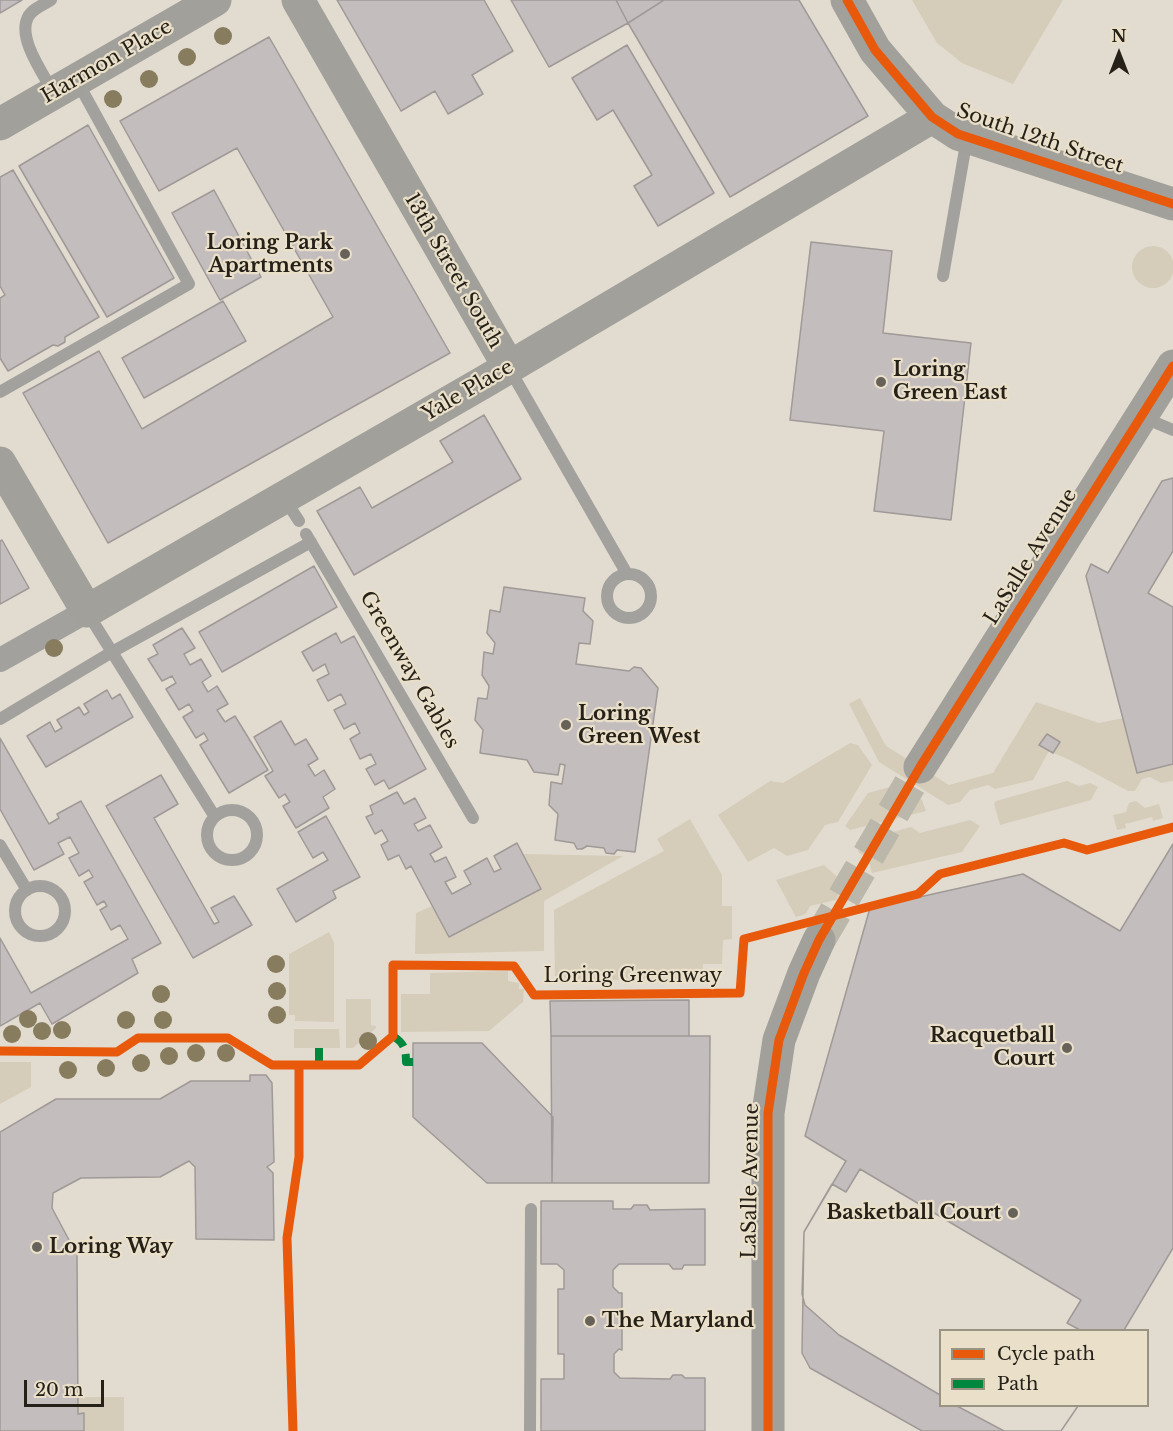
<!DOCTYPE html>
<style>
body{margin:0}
#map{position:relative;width:1173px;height:1431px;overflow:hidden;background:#e2dcd0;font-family:"Libre Baskerville",serif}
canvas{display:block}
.legend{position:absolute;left:939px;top:1329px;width:210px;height:78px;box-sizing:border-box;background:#eadfc8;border:2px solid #9b9382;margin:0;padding:8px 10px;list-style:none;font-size:18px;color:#252119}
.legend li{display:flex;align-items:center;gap:12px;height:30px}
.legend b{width:30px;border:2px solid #9b9382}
.north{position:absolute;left:1089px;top:24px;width:60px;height:60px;-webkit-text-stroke:4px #eadfc8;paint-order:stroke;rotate:0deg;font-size:16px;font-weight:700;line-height:24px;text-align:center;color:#252119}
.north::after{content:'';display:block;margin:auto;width:21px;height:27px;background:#252119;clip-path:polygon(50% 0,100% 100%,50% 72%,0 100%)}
.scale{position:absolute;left:24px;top:1380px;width:80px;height:27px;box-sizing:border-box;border:3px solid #252119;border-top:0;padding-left:8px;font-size:18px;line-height:21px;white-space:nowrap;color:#252119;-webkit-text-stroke:4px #eadfc8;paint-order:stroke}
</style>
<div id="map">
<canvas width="1173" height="1431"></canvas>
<ul class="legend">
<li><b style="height:8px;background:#e8590c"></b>Cycle path</li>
<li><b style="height:8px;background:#00873e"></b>Path</li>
</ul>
<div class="north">N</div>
<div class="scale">20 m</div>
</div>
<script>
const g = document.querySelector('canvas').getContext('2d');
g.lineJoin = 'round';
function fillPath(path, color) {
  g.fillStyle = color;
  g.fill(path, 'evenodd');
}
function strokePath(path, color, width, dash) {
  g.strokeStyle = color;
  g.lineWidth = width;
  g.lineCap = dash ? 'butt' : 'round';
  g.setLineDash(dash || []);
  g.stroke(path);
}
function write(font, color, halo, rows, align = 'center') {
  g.font = font + ' "Libre Baskerville",serif';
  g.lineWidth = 4.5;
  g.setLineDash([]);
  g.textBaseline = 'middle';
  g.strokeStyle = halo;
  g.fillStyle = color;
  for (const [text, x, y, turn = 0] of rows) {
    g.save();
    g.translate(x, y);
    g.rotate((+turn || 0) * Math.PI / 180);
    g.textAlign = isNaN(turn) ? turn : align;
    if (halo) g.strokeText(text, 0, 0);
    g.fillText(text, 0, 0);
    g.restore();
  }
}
const green = new Path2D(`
 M912,0H1063L1013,84L962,63L937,43Z
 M1132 267a21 21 0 1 1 42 0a21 21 0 1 1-42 0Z
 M860,698L886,746L949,785L993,773L1036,702L1099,723L1123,718L1137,773L1173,764V781L1161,783L1150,777L1142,779L1135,791H1128L1070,760L1049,751L1033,780L995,789L988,785L970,790L960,802L948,805L879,762L849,704Z
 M850,743L858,745L872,765L838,822L825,825L808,850L787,856L774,848L748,862L718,815L770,781L783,783Z
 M1067,781L1079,786L1090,783L1098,787L1091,800L1000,825L994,804L996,801Z
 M897,785L922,800L926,811L850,830L845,826L868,793Z
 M1136,801L1145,808L1159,804L1163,818L1153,821L1152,817L1125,824L1126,828L1117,830L1113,815L1126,812L1129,803Z
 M690,819L722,875V906H732V939L723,940L722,964H703L702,980H555L554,910L664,851L657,839Z
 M970,820L980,826L962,852L872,873L868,858L859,853L856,842L911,827L920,833Z
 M523,854L623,856L544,901V951L415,954L416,913L432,906L449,937L541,889Z
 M824,865L844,883L836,900L810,906L806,914L796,917L776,880Z
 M329,932L334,943V1022L295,1021V1015H289V954Z
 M508,971V981L519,983V989H524L523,1002L489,1031L401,1032V994H430V973Z
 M346,999H371V1025L376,1026V1028L353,1048H346Z
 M294,1029H339L340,1048H294Z
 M0,1062H31V1087L0,1104Z
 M77,1397H124V1431H84L83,1413L78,1414Z`);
const building = new Path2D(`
 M0,0H22L0,13Z
 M337,0H484L513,51L472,75L483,94L448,114L435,91L401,111Z
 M511,0H616L628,23L549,67Z
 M616,0H664L628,23Z
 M664,0H799L868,116L730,197L628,23Z
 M269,37L450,353L108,543L23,393L99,351L142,429L333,317L237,148L159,191L120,121Z
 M627,45L714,193L658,226L634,186L652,175L613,110L597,120L572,78Z
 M88,125L174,278L107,317L19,166Z
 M13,170L99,317L65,337V342L58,346L53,345L8,371L0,358V298L5,295L0,286V177Z
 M214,190L261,277L220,300L172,213Z
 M811,242L892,251L883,333L971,343L951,520L874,511L884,431L790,420Z
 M223,301L246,341L144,398L122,358Z
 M484,415L521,479L354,575L317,511L360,487L372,508L453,462L440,441Z
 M1173,478V551L1148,593L1173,607V764L1137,773L1086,576L1091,564L1108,573L1162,481Z
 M2,540L29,588L0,604V541Z
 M314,566L337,607L222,672L199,632Z
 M504,587L585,598L583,611L593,621L590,644L579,643L576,664L629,671L634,667L641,668L658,688L635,852L617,850L614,854L606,853L604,848L587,846L582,849H577L574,843L555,840L558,814L549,805L551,782L562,784L565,765L560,764L558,775L534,772L527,760L480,753L483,730L475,720L478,698L487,699L489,686L482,675L484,652L493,654L495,643L487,633L490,610L500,612Z
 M182,628L195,648L184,654L190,665L201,659L211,676L202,682L208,692L217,686L228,704L217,710L225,722L235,716L268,770L229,793L200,745L208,740L204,733L196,738L183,717L193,711L189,704L179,710L166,689L176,683L172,676L162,681L148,659L158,654L153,645Z
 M336,633L341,643L354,636L426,769L389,789L384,780L375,785L366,769L376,764L371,754L360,759L350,739L360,733L355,723L344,729L334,710L346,704L341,694L328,701L317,680L329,674L325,664L313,671L302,652Z
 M107,690L112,699L120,694L133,717L46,767L27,736L50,722L55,732L62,728L57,720L79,707L84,715L89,712L84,704Z
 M281,721L295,745L306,739L318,759L308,765L315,776L324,770L335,789L323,797L329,808L296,828L283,806L290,802L285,794L279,798L265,776L273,771L254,737Z
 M1047,734L1060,742L1053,753L1039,745Z
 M0,738L49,824L59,818L57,814L81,801L161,943L132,959L138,973L52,1024L40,1003L0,1026V938L31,993L128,939L120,925L111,930L100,910L107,906L104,901L97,905L84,882L93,877L89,870L79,876L69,858L79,853L70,837L58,843L64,854L34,870L0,809Z
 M161,775L178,804L154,818L214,924L219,922L211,908L234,896L252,925L193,958L106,806Z
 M397,792L404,804L415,798L426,818L414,824L418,831L430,825L442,847L430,854L435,862L446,857L456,877L445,882L452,894L471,884L464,871L487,858L494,872L501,869L494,856L517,843L541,889L449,937L411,866L406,869L399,855L388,860L381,845L388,841L382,830L375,834L366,817L373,814L370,806Z
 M326,816L360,877L333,891L336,898L296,922L277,889L328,860L323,852L313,858L298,832Z
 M1173,844V1248L1124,1330H940V1406H1078L1061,1431H922L810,1368L802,1353L804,1232L846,1161L805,1136L870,908L1023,874L1120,931Z
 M689,1000V1036H551L550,1001Z
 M551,1036H710L709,1183H552Z
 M413,1043H482L553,1117L552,1183H487L413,1117Z
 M250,1075H266L272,1083L274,1162L267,1167L273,1173L274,1240L196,1239L195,1167L189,1161L160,1177L81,1178L53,1193L52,1208L77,1255L78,1414L84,1413V1431H0V1132L56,1099H160L191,1081H250Z
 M860,1169L1081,1300L1067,1323L1080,1330H940V1395L839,1335L805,1305L802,1294L804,1232L832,1184L846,1192Z
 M541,1201H613V1209H631L634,1205H647L650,1210L705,1209V1265H684L682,1269H673L669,1264H619L613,1270V1287L619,1293H622V1350L619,1349L614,1354V1372L620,1378L670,1379L673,1375H682L685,1378H705V1431H541V1379H564V1354H558V1289H564V1270L557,1264H541Z
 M957,1406H1078L1061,1431H1004Z`);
const secondaryTunnel = new Path2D(`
 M819,940L920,767`);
const lane = new Path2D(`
 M51,0C43,5 32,9 28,17C17,38 43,73 53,92
 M943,276L967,138
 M509,368L627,574
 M0,392L189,284L77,81
 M1142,417L1173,430
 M284,498L299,521
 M306,534L473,818
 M607 596a22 22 0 1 1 44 0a22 22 0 1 1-44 0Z
 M87,612L215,817
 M0,719L112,652L311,542
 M207 835a25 25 0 1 1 50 0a25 25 0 1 1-50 0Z
 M0,845L27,890
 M15 911a25 25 0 1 1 50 0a25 25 0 1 1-50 0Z
 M530,1431L531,1209`);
const street = new Path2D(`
 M0,660L87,611`);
const secondary = new Path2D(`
 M298,0L509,367
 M847,0L875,50L932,117L958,134L1173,204
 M0,124L215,0
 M0,463L87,611L484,382L932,117
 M920,767L1173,366
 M768,1431V1113L779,1040L804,973L819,940`);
const quiet = new Path2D(`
 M393,1036C404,1043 406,1049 406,1062H413
 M319,1048V1066`);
const cycleway = new Path2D(`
 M847,0L875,50L932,117L958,134L1173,204
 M0,1051L117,1052L138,1038H228L272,1065H359L393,1036V965L514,966L534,995L740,993L744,939L918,894L940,874L1064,843L1087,850L1173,827
 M293,1431L287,1238L299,1157V1067
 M768,1431V1113L779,1040L804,973L819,940L920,767L1173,366`);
const trees = [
 [223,36],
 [187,57],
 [149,79],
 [113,99],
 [54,648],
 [276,964],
 [277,991],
 [161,994],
 [277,1015],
 [28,1019],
 [126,1020],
 [163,1020],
 [62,1030],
 [42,1031],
 [12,1034],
 [368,1041],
 [196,1053],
 [226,1053],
 [169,1056],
 [141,1063],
 [106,1068],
 [68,1070]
];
const markers = [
 [345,254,6,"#676259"],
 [881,382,6,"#676259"],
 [566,725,6,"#676259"],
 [1067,1048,6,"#676259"],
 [1013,1213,6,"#676259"],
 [37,1247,6,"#676259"],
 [590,1321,6,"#676259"]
];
const streetNames = [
 ["Harmon Place",107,62,-30],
 ["South 12th Street",1040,139,19],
 ["13th Street South",453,271,60],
 ["Yale Place",468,391,-30],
 ["LaSalle Avenue",1031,557,-58],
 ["Greenway Gables",409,670,60],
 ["Loring Greenway",633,976],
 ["LaSalle Avenue",751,1181,-89]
];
const poiNames = [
 ["Loring Park",333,243,"right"],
 ["Apartments",333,266,"right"],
 ["Loring",893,370],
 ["Green East",893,393],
 ["Loring",578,714],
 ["Green West",578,737],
 ["Racquetball",1055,1036,"right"],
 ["Court",1055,1059,"right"],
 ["Basketball Court",1001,1213,"right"],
 ["Loring Way",49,1247],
 ["The Maryland",602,1321]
];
fillPath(green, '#d5cdba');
fillPath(building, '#c4bdbd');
strokePath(building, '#9f9997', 1.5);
strokePath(secondaryTunnel, '#bcb7ab', 33, [33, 16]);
strokePath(lane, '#a3a19d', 12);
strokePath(street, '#a3a19d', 24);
strokePath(secondary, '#a2a09a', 33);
strokePath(quiet, '#00873e', 8, [15, 8]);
strokePath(cycleway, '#e8590c', 9);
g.fillStyle = '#887c5f';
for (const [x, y] of trees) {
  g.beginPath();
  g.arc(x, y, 9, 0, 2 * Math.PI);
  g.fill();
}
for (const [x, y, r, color] of markers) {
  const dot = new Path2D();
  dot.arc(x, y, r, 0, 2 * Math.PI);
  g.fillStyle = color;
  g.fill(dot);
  strokePath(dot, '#eadfc8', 2);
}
write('20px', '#252119', '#eadfc8', streetNames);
write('bold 20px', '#252119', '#eadfc8', poiNames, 'left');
</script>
